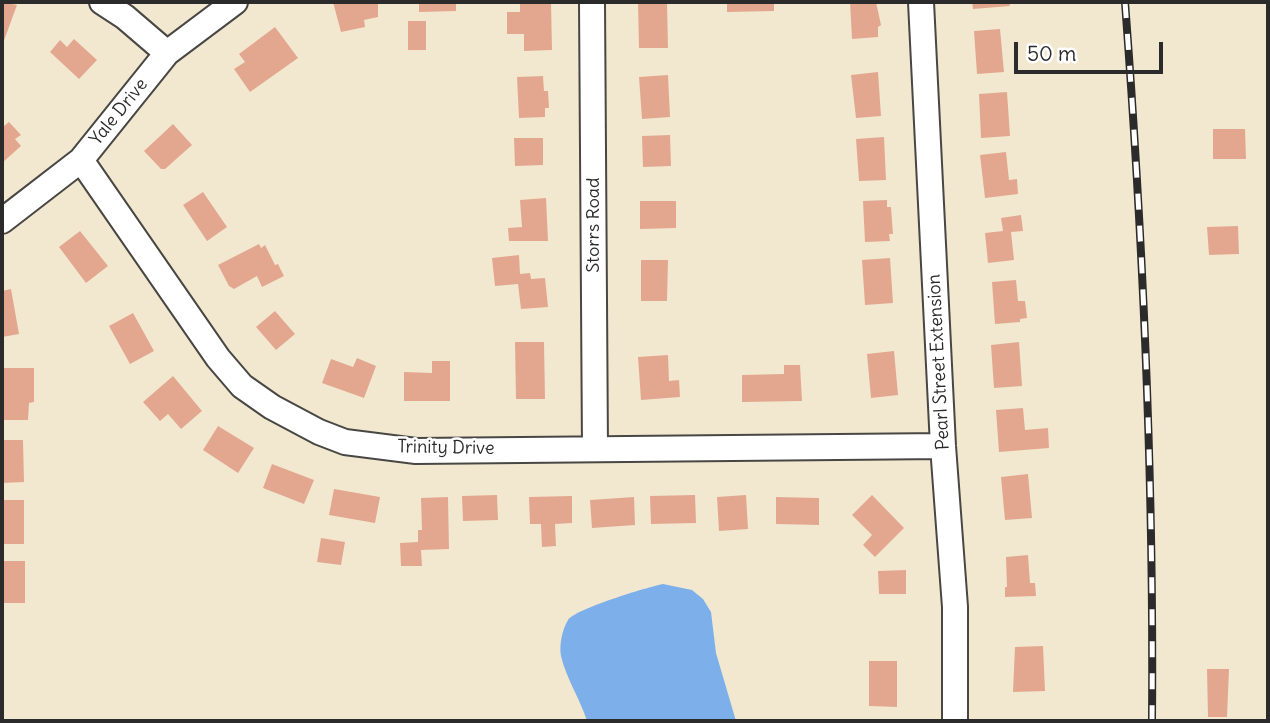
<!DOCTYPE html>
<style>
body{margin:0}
#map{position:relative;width:1270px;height:723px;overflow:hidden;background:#f2e8d0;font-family:Delius,sans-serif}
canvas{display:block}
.frame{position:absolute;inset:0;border:4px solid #2b2b2b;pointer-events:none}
.scale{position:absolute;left:1014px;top:42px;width:149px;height:32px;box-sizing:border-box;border:4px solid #2b2b2b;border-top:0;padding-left:9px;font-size:21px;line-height:24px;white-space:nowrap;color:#2b2b2b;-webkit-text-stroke:5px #fff;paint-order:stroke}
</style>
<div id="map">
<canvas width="1270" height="723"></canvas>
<div class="frame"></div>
<div class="scale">50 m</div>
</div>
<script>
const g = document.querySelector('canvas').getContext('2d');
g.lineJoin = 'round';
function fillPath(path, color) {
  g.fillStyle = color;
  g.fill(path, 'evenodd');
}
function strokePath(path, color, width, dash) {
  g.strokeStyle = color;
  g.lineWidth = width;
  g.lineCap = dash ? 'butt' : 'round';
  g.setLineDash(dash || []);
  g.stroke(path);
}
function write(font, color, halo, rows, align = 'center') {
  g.font = font + ' Delius,sans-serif';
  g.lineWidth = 5;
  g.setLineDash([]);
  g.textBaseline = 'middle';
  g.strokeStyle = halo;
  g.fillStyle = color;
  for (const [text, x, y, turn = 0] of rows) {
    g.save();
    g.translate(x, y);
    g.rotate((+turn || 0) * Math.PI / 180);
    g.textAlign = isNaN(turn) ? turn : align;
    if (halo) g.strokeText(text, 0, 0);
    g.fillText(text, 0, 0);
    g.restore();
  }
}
const water = new Path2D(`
 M663,584L692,590L703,599L711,612L716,653L736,721H587C580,699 566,678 561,656C559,645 562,630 568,620C575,609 648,587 663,584Z`);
const building = new Path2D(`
 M2,2L17,5L2,46Z
 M333,2H378V17L364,20L365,27L341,32Z
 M419,2H456V11L419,12Z
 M520,2H551L552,50L524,51V34H507V12H520Z
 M638,2H667L668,48H639Z
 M727,2H774V11L727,12Z
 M850,2H876L881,25L878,27V37L852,39Z
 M972,2H1009L1010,6L973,9Z
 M408,21H426V50H408Z
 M275,27L298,58L250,92L234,69L245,62L239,54Z
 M1000,29L1004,72L977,74L974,31Z
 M74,39L97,60L79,79L50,52L60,40L67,47Z
 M878,72L881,116L856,118L851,75Z
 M668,75L670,117L642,119L639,77Z
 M543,76L544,91H548L549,108H545V117L519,118L517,77Z
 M1007,92L1010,136L981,138L979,94Z
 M9,122L21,135L15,139L21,146L2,163V125L4,126Z
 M173,124L192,145L165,169H161L144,151Z
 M1213,129H1245L1246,159H1213Z
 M670,135L671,166L643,167L642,136Z
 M884,137L886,180L859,181L856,139Z
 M514,138H543V165L515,166Z
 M1006,152L1009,180L1017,179L1018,194L985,198L980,155Z
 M203,192L227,227L207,241L183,205Z
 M546,198L548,241H509L508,228L522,227L520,200Z
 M887,200V207H891L893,234H889L890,241L865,242L863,201Z
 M640,201H676V228L640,229Z
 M1021,215L1023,231L1011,232L1014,260L988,263L985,233L1003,231L1001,218Z
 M1238,226L1239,254L1209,255L1207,227Z
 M80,231L108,266L86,283L59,247Z
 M259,244L261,248L265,245L275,265L278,264L284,276L262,287L257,276L234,289L229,286L218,265Z
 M519,255L520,274L530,273L531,279L545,278L548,307L521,309L518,284L495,286L492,258Z
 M890,258L893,303L865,305L862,260Z
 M641,260H668L667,301H641Z
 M1016,280L1018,301H1025L1027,318L1020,319V322L995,324L992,282Z
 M11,289L19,334L2,337V291Z
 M275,311L295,334L276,350L256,327Z
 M133,313L154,351L130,364L109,326Z
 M515,342H544L545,399H516Z
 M1019,342L1022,386L994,388L991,345Z
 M894,351L898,395L871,398L867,354Z
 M668,355L669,381L679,380L680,397L641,400L638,357Z
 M357,358L376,366L364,398L322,383L331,359L353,367Z
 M432,361H450V401H404V372L432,373Z
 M784,365H800L802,401L742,402V375L784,374Z
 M2,368H34V402L29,403L28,420H2Z
 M173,376L202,411L181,429L168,414L160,421L143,402Z
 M1023,408L1025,430L1048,428L1049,448L999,452L996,410Z
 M218,426L254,448L238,473L203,450Z
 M2,440H23L24,482L2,483Z
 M272,464L314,480L304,504L263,488Z
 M1028,474L1032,518L1005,520L1001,477Z
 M334,489L380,497L375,523L329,515Z
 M497,495L498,520L463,521L462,496Z
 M695,495L696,523L651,524L650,496Z
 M746,495L748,529L719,531L717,497Z
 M872,495L904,528L875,557L863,545L872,535L852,515Z
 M572,496V523L555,524L556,546L542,547L541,524H530L529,497Z
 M448,497L449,549L421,550L422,566H401L400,543L418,542V530H422L421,498Z
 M634,497L635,525L592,528L590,500Z
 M776,497L819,498V525L776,524Z
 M2,500H24V544H2Z
 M321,538L345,542L341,565L317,562Z
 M1028,555L1030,583H1035L1036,596L1005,597V587H1007L1006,557Z
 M2,561H25V603H2Z
 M906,570V594H879L878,571Z
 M1043,646L1045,691L1013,692L1015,647Z
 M869,661H897V707L869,706Z
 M1207,669H1229L1227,717H1208Z`);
const street = new Path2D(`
 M102,2L125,17L167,53
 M592,2L595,449
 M921,2L943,446L955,607V721
 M81,160L218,358L242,386L272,407L319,432L345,442L416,451L943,446
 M2,221L81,160L167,53L235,2`);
const rail = new Path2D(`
 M1125,2C1143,241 1154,482 1152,721`);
const streetNames = [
 ["Yale Drive",119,112,-51],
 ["Storrs Road",594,225,-90],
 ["Pearl Street Extension",939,362,-93],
 ["Trinity Drive",446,448,1]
];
fillPath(water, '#7db0ea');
fillPath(building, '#e3a790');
strokePath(street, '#494744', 28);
strokePath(street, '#fff', 24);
strokePath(rail, '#2b2b2b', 8);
strokePath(rail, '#fff', 5, [16]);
write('18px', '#2b2b2b', '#fff', streetNames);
</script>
